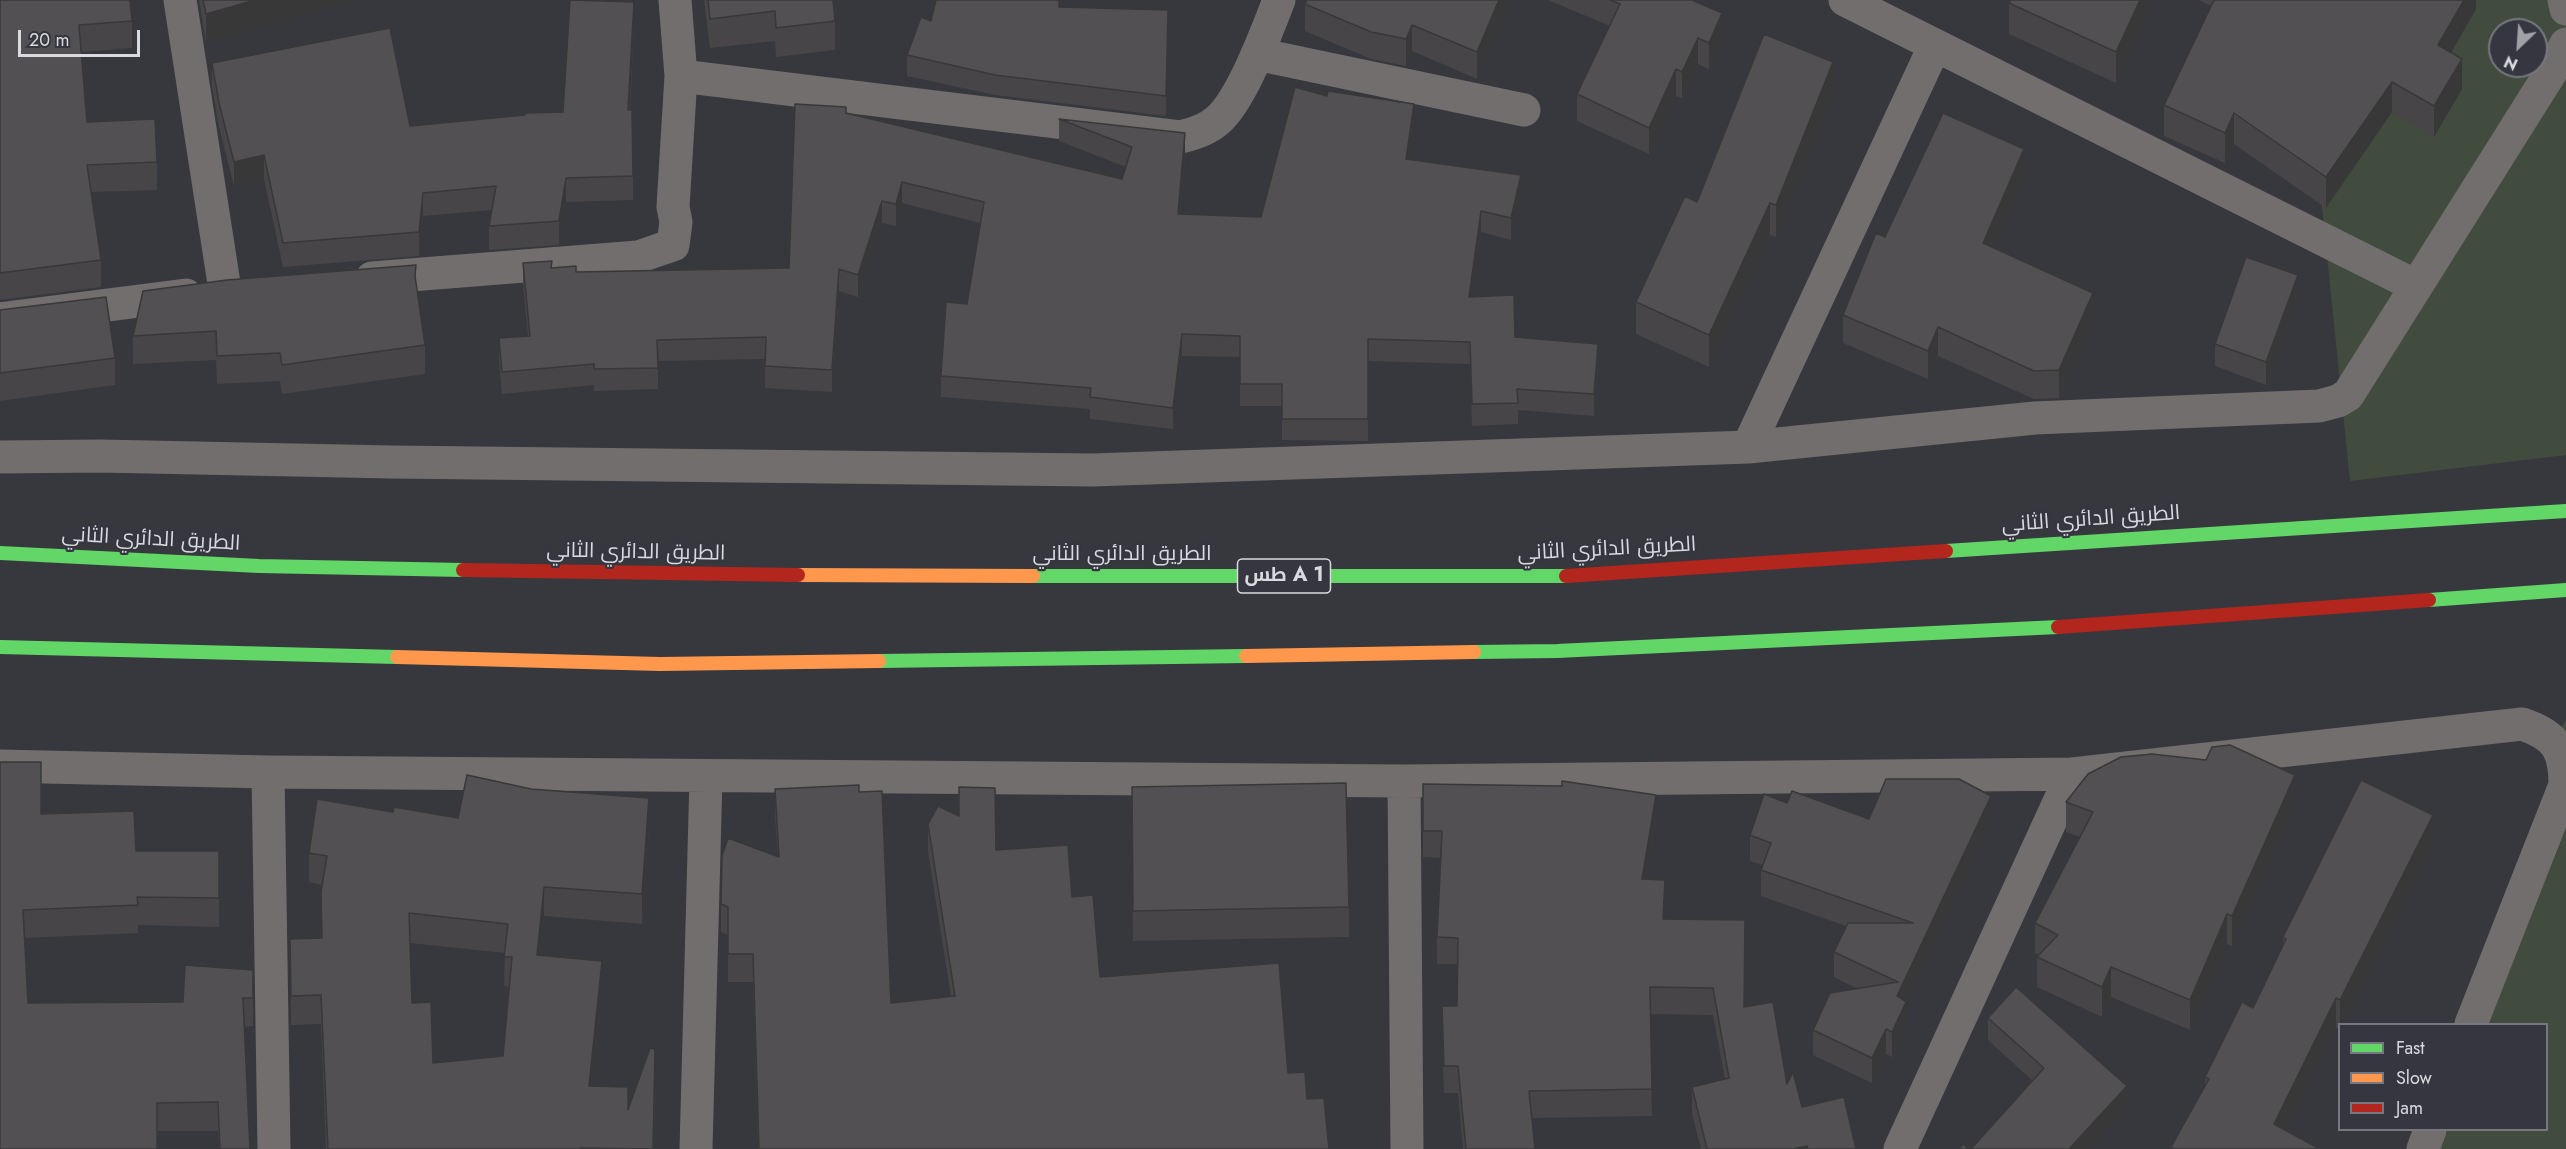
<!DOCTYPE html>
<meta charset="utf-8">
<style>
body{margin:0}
#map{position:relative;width:2566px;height:1149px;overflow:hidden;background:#37383d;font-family:Jost,sans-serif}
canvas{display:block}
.legend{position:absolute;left:2338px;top:1023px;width:210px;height:108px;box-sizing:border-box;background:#35363f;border:2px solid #77777f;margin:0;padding:8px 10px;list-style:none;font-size:18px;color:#d9d9df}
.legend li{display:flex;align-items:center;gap:12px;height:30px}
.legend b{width:30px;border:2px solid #77777f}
.north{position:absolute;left:2488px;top:18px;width:60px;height:60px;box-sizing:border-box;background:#35363f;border:2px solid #77777f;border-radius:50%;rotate:205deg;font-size:16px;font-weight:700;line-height:24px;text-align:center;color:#d9d9df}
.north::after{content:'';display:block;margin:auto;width:21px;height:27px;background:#a0a1a6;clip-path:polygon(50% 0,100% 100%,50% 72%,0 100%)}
.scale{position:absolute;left:18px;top:30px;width:122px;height:27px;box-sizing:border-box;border:3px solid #d9d9df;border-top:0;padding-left:8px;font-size:18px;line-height:21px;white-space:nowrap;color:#d9d9df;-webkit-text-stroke:4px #35363f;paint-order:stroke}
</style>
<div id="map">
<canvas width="2566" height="1149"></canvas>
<ul class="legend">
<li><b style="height:8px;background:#63d668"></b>Fast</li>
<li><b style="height:8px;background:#ff974d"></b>Slow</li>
<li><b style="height:8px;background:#b3261e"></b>Jam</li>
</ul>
<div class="north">N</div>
<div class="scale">20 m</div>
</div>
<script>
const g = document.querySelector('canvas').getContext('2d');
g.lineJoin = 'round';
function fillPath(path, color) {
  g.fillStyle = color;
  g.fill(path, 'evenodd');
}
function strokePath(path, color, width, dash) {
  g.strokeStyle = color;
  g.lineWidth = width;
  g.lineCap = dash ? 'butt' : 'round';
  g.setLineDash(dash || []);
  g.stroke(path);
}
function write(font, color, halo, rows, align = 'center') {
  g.font = font + ' Jost,Cairo,sans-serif';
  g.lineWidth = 4.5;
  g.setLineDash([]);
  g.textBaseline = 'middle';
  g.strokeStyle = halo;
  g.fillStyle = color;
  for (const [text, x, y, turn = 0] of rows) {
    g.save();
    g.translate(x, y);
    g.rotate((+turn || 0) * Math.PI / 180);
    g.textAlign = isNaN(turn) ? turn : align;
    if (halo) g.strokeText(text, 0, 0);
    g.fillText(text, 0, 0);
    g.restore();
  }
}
const green = new Path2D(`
 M2301,0H2566V455L2350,481ZM2500,30H2536V66H2500Z
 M2566,720V1149H2423L2430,1130H2546V1024H2471L2565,785L2552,739Z`);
const street = new Path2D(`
 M180,0L225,290
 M1845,0L2416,286
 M2564,0L2566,9
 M1257,54L1524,110
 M681,76L1180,137C1194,134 1207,130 1218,120C1242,99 1267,31 1279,0
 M372,278L638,257L673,245L676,222L673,207L681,76L675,0
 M0,319L186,295
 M1748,447L1935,45
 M0,457L100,456L391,462L1093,470L1748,447L2035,418L2319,406L2338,401L2348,395L2551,72L2566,44
 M0,766L268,772L1404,781L2072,774L2522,724C2556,735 2565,750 2565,785L2471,1024
 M268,772L274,1149
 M1404,781L1407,1149
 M696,1149L706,777
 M1900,1149L2072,774
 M2423,1149L2430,1130`);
const fast = new Path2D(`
 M1946,551L2566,511
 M0,553L259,566L463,570
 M1033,576H1566
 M2429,600L2566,590
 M0,647L397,657
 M1474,652L1557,651L2058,627
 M879,661L1246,656`);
const slow = new Path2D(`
 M798,575L1033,576
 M1246,656L1474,652
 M397,657L660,664L879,661`);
const jam = new Path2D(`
 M463,570L798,575
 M1566,576L1946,551
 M2058,627L2429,600`);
const wall = new Path2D(`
 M0,0L132,21V48L81,52L87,122L157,162V190L91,192L101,260V287L0,300Z
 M199,0H359L206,43Z
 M704,0H833L835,21V50L776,57L775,41L710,48Z
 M1307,0H1510L1477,79L1412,51L1406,66L1371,59L1305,31V4Z
 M1548,0H1694L1722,40L1709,69L1698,64L1682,98L1676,96L1649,154L1577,121V94L1610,26Z
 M2154,0L2116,83L2009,34V3Z
 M2199,0H2476V9L2451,53L2462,89L2434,137L2392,112L2326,208L2234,144L2225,163L2164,136V105L2211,6Z
 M1059,7L1168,31L1166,116L995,95L907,76V55L931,21Z
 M634,26L630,110L633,176V200L566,202L559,245L489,250V226L492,210L423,216L419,256L283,267L264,179L234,186L219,127L212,87V63L410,126L563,112Z
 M1833,95L1776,237L1770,235L1709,367L1636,334V302L1697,202Z
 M846,113L1122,179L1126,167L1059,141V119L1185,155L1180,214L1261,217L1414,126L1409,159L1521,197L1511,240L1481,232L1472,297L1515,337L1598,365L1594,416L1518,410V424L1472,426L1470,364L1368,361V441L1282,440V406H1240V357L1182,356L1173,429L1090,419V409L941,397V376L967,304L980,223L902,203L896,226L882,223L858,297L839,291L832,392L765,388V359L658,361V389L594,391V385L502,394L499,360V338L528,336L523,285V263L576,272L789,268Z
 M2024,178L1993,248L2093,321L2059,398L2034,399L1938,356L1928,379L1843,343V315L1885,237Z
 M416,283L425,345V374L282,394L280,381L217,384L216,360L133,364V336Z
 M2298,298L2266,385L2215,366V344Z
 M0,310L115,358V385L0,401Z
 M0,762L41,814L136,851H219V927L138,925V933L25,938L28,1003L183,1002L253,970V1026L244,1027L250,1149H219L218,1131H157L0,1149Z
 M1423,784L1656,822L1646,880L1665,907L1664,919L1744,1007L1787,1084L1802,1107L1856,1149H1701L1692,1114V1087L1725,1079L1713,1015L1650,1014L1652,1116L1532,1118L1535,1149H1463L1458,1093H1444L1442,1033V1006H1457L1458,964H1437V937L1440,858L1423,857Z
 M959,787L996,850L1072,897L1100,977L1288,1073L1307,1099L1329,1149H758L753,982H728V935L721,932V904L778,857L775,817V789L859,792L891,1003L951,996L928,852V824L959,816Z
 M1132,787L1349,907V937L1133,941Z
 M2066,802L2295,805L2232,946L2227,944L2190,1030L2111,997L2102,1017L2037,987V957L2039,955L2035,953V923L2080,837L2066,832Z
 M1787,803L1869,819L1991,821L1906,1002V1027L1892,1057L1886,1054L1872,1083L1813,1055V1030L1858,989L1834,977V952L1846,926L1761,896V870L1763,865L1750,861V835Z
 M393,812L458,818L649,828L642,924L544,916L540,955L602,991L592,1086L628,1110L655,1079L654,1149H326L321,1024L291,1025L290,939L321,938V892L322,885L309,882V853ZM410,943L505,953L504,986L509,987L503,1056L433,1063L412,1003Z
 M2433,845L2343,1024H2340V1030L2336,1028L2286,1130L2318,1149H2171V1147L2205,1086V1077L2253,1008L2283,946V937Z
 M1988,1018L2127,1108L2033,1081L1988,1040Z`);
const shadedWall = new Path2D(`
 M255,0H359L206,43V14Z
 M1499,0H1510L1477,79V52Z
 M2140,0H2154L2116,83V52Z
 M2464,0H2476V9L2438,76V45Z
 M634,2V26L628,134V110Z
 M1168,10V31L1166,116V96Z
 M1722,13V40L1709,69V43Z
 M1412,25V51L1406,66V39Z
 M1698,38V64L1682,98V72Z
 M2462,59V89L2434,137V106Z
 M1833,62V95L1776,237V205Z
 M1676,69V96L1649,154V128Z
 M2392,82V112L2326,208V177Z
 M1414,104V126L1406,180V159Z
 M2234,113V144L2225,163V133Z
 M1185,133V155L1178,236V214Z
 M2024,149V178L1983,272V243Z
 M264,155V179L234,186V162Z
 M1521,175V197L1511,240V218Z
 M566,178V202L559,245V221Z
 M902,182V203L896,226V204Z
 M423,193V216L419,256V232Z
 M882,201V223L858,297V275Z
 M1770,203V235L1709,367V335Z
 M1481,211V232L1469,319V297Z
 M839,269V291L832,392V370Z
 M2298,275V298L2266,385V362Z
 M2093,293V321L2059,398V370Z
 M1938,327V356L1928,379V351Z
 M1182,334V356L1173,429V408Z
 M1598,344V365L1594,416V394Z
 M2295,775V805L2232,946V916Z
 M1656,795V822L1642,906V879Z
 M1991,796V821L1897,1021V996Z
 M649,798V828L642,924V894Z
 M2433,815V845L2343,1024H2340V1000Z
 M1665,880V907L1663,946V919Z
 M544,887V916L537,984V955Z
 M2227,914V944L2190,1030V1000Z
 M602,961V991L589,1116V1086Z
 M2111,967V997L2102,1017V987Z
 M2336,998V1028L2277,1149L2274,1124Z
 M1906,1002V1027L1892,1057V1032Z
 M1886,1029V1054L1872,1083V1058Z
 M2127,1086V1108L2090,1149H2069Z
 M1807,1146V1149H1793Z`);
const building = new Path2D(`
 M0,0H130L132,21L79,25L87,122L155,119L157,162L87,165L101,260L0,273Z
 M203,0H255L206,14Z
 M570,0L634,2L628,110H632L633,176L566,178L559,221L489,226L496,186L423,193L419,232L283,243L264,155L234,162L219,103L212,63L390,28L410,126L525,115V113L563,112Z
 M708,0H833L835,21L776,28L775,11L710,19Z
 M936,0H1059V7L1168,10L1166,96L995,75L907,55L921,17L931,21Z
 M1307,0H1499L1477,52L1412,25L1406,39L1371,32L1305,4Z
 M1610,0H1692L1722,13L1709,43L1698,38L1682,72L1676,69L1649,128L1577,94L1620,4Z
 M2011,0H2140L2116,52L2009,3Z
 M2214,0H2464L2438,45L2462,59L2434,106L2392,82L2326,177L2234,113L2225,133L2164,105Z
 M1764,34L1833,62L1776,205L1770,203L1709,335L1636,302L1685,196L1697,202Z
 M1295,87L1327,96L1328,91L1414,104L1406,159L1521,175L1511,218L1481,211L1469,297L1514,295L1515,337L1598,344L1594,394L1517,389L1518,403L1472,404L1470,342L1368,339V419H1282V384H1240V336L1182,334L1173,408L1090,397L1091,388L941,376L946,302L967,304L984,202L902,182L896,204L882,201L858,275L839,269L832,370L765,366L766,337L657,340L658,368L594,369V364L502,372L499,338L530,336L523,263L552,261L551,268L576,266V272L789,268L795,104L846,107V113L1122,179L1132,147L1059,119L1185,133L1178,214L1261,217Z
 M1943,113L2024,149L1983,243L2093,293L2059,370L2034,371L1938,327L1928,351L1843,315L1876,233L1885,237Z
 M2246,257L2298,275L2266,362L2215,344Z
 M416,265L415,276L425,345L282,365L280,353L217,356L216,331L133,336L143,291L227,280Z
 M106,297L115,358L0,373V310Z
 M2230,745L2295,775L2232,916L2227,914L2190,1000L2111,967L2102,987L2037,957L2058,935L2035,923L2093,812L2066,802L2088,774L2121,757L2152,754L2206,760L2212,747Z
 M0,762H41V814L134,811L136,851H219V898L137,897L138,905L23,910L28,1003L183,1002L185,965L253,970V998H243L250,1149H220L218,1102L157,1103V1149H0Z
 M467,775L531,789L649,798L642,894L544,887L537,955L602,961L589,1086L628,1087V1110L650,1048L655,1049L653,1149L580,1148V1149H328L321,995L291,996L290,939L322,938L321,892L327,856L309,853L317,799L393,812L394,807L458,818ZM409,913L508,924L504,957H512L503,1056L433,1063L431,1002L412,1003Z
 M1886,779H1959L1991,796L1897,996L1906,1002L1892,1032L1886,1029L1872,1058L1813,1030L1830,993L1898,982L1834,952L1848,923H1913L1761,870L1771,843L1750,835L1764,794L1787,803L1792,791L1869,819Z
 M2361,780L2433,815L2340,1000L2336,998L2274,1124L2318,1148V1149H2175L2171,1147L2209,1079L2205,1077L2242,1002L2253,1008L2286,939L2283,937Z
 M1562,781L1656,795L1642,879L1665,880L1663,919L1745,920L1744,1007L1773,1002L1787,1084L1793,1072L1802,1107L1844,1097L1856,1149H1808L1807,1146L1793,1149H1707L1692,1087L1729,1078L1713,988L1650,987L1652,1089L1529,1091L1535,1149H1466L1458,1066H1444L1442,1006H1457L1458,938L1437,937L1442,831H1423V784L1562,786Z
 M1346,783L1349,907L1133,911L1132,787Z
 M859,785V792L882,791L891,1003L955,996L928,824L938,806L959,816V787L995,788L996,850L1068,845L1072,897L1093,895L1100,977L1279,963L1288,1073L1305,1072L1307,1099L1324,1098L1329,1149H759L753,954H728V907L721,904L722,856L728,838L779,857L775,789Z
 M2016,987L2127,1086L2069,1149H1971L2044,1068L1988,1018Z
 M1964,1144L1968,1149H1958Z`);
const shields = [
 [1284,576,93]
];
const shieldNames = [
 ["طس A 1",1284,576]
];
const streetNames = [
 ["الطريق الدائري الثاني",2091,520,-4],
 ["الطريق الدائري الثاني",151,540,3],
 ["الطريق الدائري الثاني",1607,550,-3],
 ["الطريق الدائري الثاني",636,553,1],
 ["الطريق الدائري الثاني",1122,555]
];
fillPath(green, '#414c3e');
strokePath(street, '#726e6e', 33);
strokePath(fast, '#63d668', 14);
strokePath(slow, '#ff974d', 14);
strokePath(jam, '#b3261e', 14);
fillPath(wall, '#474547');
fillPath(shadedWall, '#393839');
fillPath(building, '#525052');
strokePath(building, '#393839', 1.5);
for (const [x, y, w] of shields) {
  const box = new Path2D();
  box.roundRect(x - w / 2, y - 17, w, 34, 4.5);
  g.fillStyle = '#35363f';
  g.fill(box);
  strokePath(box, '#d9d9df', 1.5);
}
write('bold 20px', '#d9d9df', null, shieldNames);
write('21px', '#d9d9df', '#35363f', streetNames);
</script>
